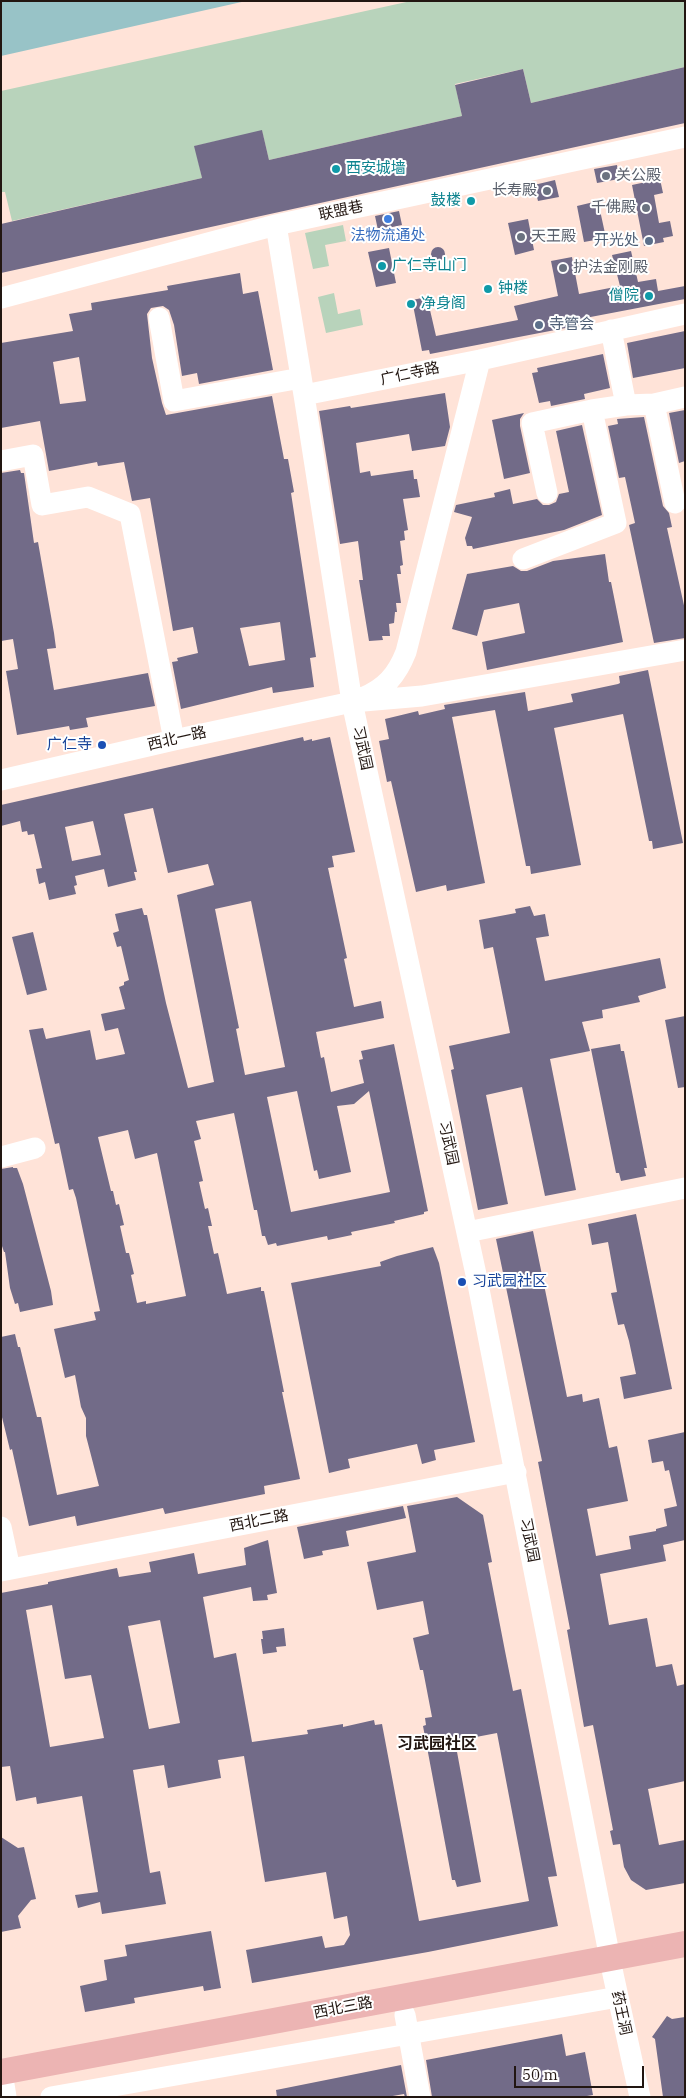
<!DOCTYPE html>
<meta charset="utf-8">
<style>
body{margin:0}
#map{position:relative;width:686px;height:2098px;overflow:hidden;background:#ffe3d8;font-family:"IBM Plex Serif",serif}
canvas{display:block}
.frame{position:absolute;inset:0;border:2px solid #221611;pointer-events:none}
.scale{position:absolute;left:514px;top:2066px;width:130px;height:22px;box-sizing:border-box;border:2px solid #221611;border-top:0;padding-left:6px;font-size:15px;line-height:18px;white-space:nowrap;color:#221611;-webkit-text-stroke:4px #fff;paint-order:stroke}
</style>
<div id="map">
<canvas width="686" height="2098"></canvas>
<div class="frame"></div>
<div class="scale">50 m</div>
</div>
<script>
const g = document.querySelector('canvas').getContext('2d');
g.lineJoin = 'round';
function fillPath(path, color) {
  g.fillStyle = color;
  g.fill(path, 'evenodd');
}
function strokePath(path, color, width, dash) {
  g.strokeStyle = color;
  g.lineWidth = width;
  g.lineCap = dash ? 'butt' : 'round';
  g.setLineDash(dash || []);
  g.stroke(path);
}
function write(font, color, halo, rows, align = 'center') {
  g.font = font + ' "IBM Plex Serif","Noto Sans SC",serif';
  g.lineWidth = 4;
  g.setLineDash([]);
  g.textBaseline = 'middle';
  g.strokeStyle = halo;
  g.fillStyle = color;
  for (const [text, x, y, turn = 0] of rows) {
    g.save();
    g.translate(x, y);
    g.rotate((+turn || 0) * Math.PI / 180);
    g.textAlign = isNaN(turn) ? turn : align;
    if (halo) g.strokeText(text, 0, 0);
    g.fillText(text, 0, 0);
    g.restore();
  }
}
const green = new Path2D(`
 M411,1H685V67L531,103L523,69L455,84L462,116L269,160L262,131L195,146L202,178L12,221L5,192H1V91Z
 M343,225L346,241L325,245L329,266L313,269L305,233Z
 M334,293L338,314L360,309L363,325L326,333L318,297Z`);
const water = new Path2D(`
 M1,1H246L1,56Z`);
const building = new Path2D(`
 M685,67V123L1,273V224L202,178L194,146L262,130L269,160L462,116L455,85L523,69L531,103Z
 M617,165L619,179L597,183L594,169Z
 M660,179L663,193L654,195L659,223L670,221L673,236L663,238L664,242L644,246L632,185Z
 M555,180L559,197L538,201L534,185Z
 M598,201L606,238L584,242L577,206Z
 M399,211L402,225L378,230L375,216Z
 M528,219L534,250L515,255L508,223Z
 M431 254a7 7 0 1 1 14 0a7 7 0 1 1-14 0Z
 M389,248L396,283L376,287L368,252Z
 M631,251L638,282L656,279L658,291L685,286V299L580,319L581,325L550,331L430,354L429,350L422,351L412,300L427,297L436,336L518,320L514,306L558,296L551,261L572,257L579,294L620,286L612,255Z
 M240,273L243,294L258,291L273,370L199,384L197,373L182,376L174,325L169,310L163,306L151,308L147,314L152,358L162,403L166,415L272,396L284,459H288L294,492L291,493L316,657L310,658L314,687L273,693L272,687L181,709L172,662L178,661L177,658L198,653L193,627L173,631L150,498L132,501L124,462L98,466L97,462L49,471L40,421L1,428V343L73,331L69,314L92,310L91,303L168,290L167,286ZM79,357L86,401L60,404L53,362ZM280,622L285,660L249,666L240,628Z
 M685,331V368L633,378L627,343Z
 M603,354L610,388L584,394L585,399L551,406L550,401L539,403L532,373L538,372L537,368Z
 M445,393L450,427L445,446L412,451L409,434L356,443L360,473L370,471L371,476L413,470L414,479H417L420,497L403,499L408,530L404,531L405,540L400,541L403,565L400,566L401,574H397L401,603H396L397,612H395L394,623L389,624L390,636H382L383,640L369,641L359,580H363L358,541L340,544L319,411L350,406L351,408Z
 M685,410V461L679,463L669,413Z
 M524,413L520,419V426L530,473L504,479L492,420Z
 M644,417L663,506L669,513L672,527L667,528L685,610V638L654,643L629,525L635,523L625,477L619,478L608,426L618,424L617,419Z
 M582,425L602,515L564,530L473,549L472,546H467L465,538L472,517L454,512L456,505L495,497L494,493L510,489L513,504L537,499L543,505H549L556,502L559,494L569,492L556,431Z
 M20,470L21,473H24L34,543L38,542L54,633L56,648L47,649L54,690L148,673L155,706L86,718L88,727L70,730L69,726L17,735L6,671L18,669L13,639L1,641V473Z
 M605,554L609,582H611L623,642L487,670L482,642L525,633L519,603L484,610L477,636L452,629L467,574L513,566L521,571H527L553,561Z
 M648,670L683,843L653,849L652,841H649L623,714L554,728L581,865L531,874L530,866H526L495,710L452,717L485,883L447,891L446,885L416,892L391,781L387,782L379,741L389,739L385,719L418,711L419,715L445,709L444,705L525,692L528,711L573,702L571,694L618,684L620,683L619,676Z
 M303,737L304,741L312,739V741L330,737L355,852L332,856L334,867L328,868L347,958L344,959L354,1007L381,1001L384,1018L316,1032L321,1058L324,1057L331,1092L364,1083L359,1060L363,1059L361,1051L394,1044L428,1211L424,1212V1214L394,1221L395,1223L351,1232L352,1235L328,1240L327,1236L277,1246L276,1243L268,1245L265,1236H262L257,1210H254L234,1113L196,1121L201,1139L194,1141L203,1181L199,1182L205,1209L208,1208L212,1226H208L214,1254L218,1253L227,1294L261,1287V1291H264L284,1392H282L300,1479L264,1486L265,1494L165,1514L163,1508L77,1526L75,1516L29,1526L12,1449L10,1450L1,1413V1337L15,1334L18,1347H20L37,1417H41L57,1495L99,1486L86,1436V1418L81,1407L75,1375L65,1378L54,1329L96,1320L94,1312L100,1311L76,1198L73,1189L69,1190L59,1143L55,1144L29,1030L43,1028L46,1039L90,1030L96,1060L125,1054L118,1028L105,1031L101,1014L125,1009L119,987L124,985V982L129,980L121,946L117,947L113,933L119,931L115,914L142,908L144,915H147L166,1003L188,1088L214,1082L177,895L214,885L208,864L168,873L153,808L124,814L137,872H134L136,880L108,887L104,869L75,876L77,885L74,886L76,894L49,900L45,882L39,884L36,869L42,868L34,834L28,835L27,831L22,832L20,821L1,826V805ZM93,821L101,855L72,861L65,827ZM251,901L285,1067L245,1075L236,1029L239,1028L215,909ZM297,1091L314,1171L317,1170L319,1179L351,1172L337,1106L354,1104L369,1091L390,1192L291,1212L267,1097ZM128,1130L135,1159L157,1153L186,1296L146,1304V1301L137,1303L131,1275L134,1274L129,1253H126L120,1226L124,1225L119,1204L116,1205L113,1191H111L98,1137Z
 M530,906L534,916L545,914L549,936L536,938L545,981L660,958L666,988L638,996L640,1002L602,1010L603,1018L582,1022L590,1051L550,1059L576,1190L545,1196L522,1087L486,1095L508,1204L478,1210L451,1070L454,1069L449,1046L510,1033L493,947L484,949L479,920L516,913L515,909Z
 M33,932L47,990L27,995L12,937Z
 M685,1016V1087L678,1088L665,1020Z
 M620,1044L621,1051H624L647,1168H644L646,1176L621,1181L619,1173H616L591,1049Z
 M13,1167V1168H17L23,1184L51,1291L53,1305L20,1312L18,1303L15,1304L10,1288L5,1252H4L1,1243V1169Z
 M636,1214L672,1389L624,1399L620,1377L636,1374L629,1341L624,1324L618,1325L611,1293L617,1292L608,1242L592,1245L588,1224Z
 M533,1231L567,1397L582,1394L583,1402L599,1398L609,1448L617,1446L628,1501L587,1509L596,1556L631,1549L629,1536L656,1531V1529L667,1526L664,1509L677,1506L669,1470L665,1471L663,1461L652,1463L648,1440L685,1432V1540L663,1545L666,1561L600,1574L609,1625L647,1618L656,1667L672,1664L677,1686L685,1684V1781L648,1789L659,1845L685,1840V1883L646,1890L631,1880L624,1867L620,1844L613,1845L610,1831L613,1830L593,1725L584,1727L567,1630L570,1629L538,1462L542,1461L496,1239Z
 M433,1247L439,1263L475,1442L434,1450L436,1460L422,1464L417,1444L348,1459L350,1468L329,1473L291,1283L381,1266L380,1262L397,1256Z
 M457,1497L483,1515L492,1562L488,1563L505,1651L513,1691L521,1689L557,1876L548,1877L558,1926L428,1952L252,1983L246,1950L322,1936L325,1948L344,1945L350,1935L347,1916L334,1919L326,1872L265,1882L244,1756L218,1760L221,1778L168,1788L164,1765L133,1770L150,1873L160,1871L166,1904L102,1914L100,1902L78,1908L75,1895L98,1892L82,1796L37,1804L36,1797L16,1801L10,1766L1,1767V1593L48,1584V1582L117,1568L119,1577L151,1572L149,1562L194,1553L198,1574L246,1565L244,1548L268,1540L277,1593L267,1595L268,1600L253,1601L251,1587L203,1597L214,1658L236,1653L252,1742L308,1734L307,1730L343,1724V1727L374,1720L375,1725L382,1724L419,1921L529,1901L497,1733L455,1741L481,1882L457,1887L455,1880H452L423,1726L426,1725L425,1718L432,1717L423,1670H420L413,1638L429,1634L423,1601L377,1610L367,1562L416,1552L407,1506ZM52,1605L65,1679L91,1675L104,1738L50,1747L26,1610ZM160,1620L180,1723L149,1729L128,1626Z
 M403,1506L406,1518L346,1531L349,1546L322,1551L323,1555L304,1559L297,1527Z
 M284,1628L286,1646L276,1647L277,1652L263,1654L261,1639H263L262,1631Z
 M1,1837L18,1848L24,1847L36,1899L31,1900L18,1916L21,1928L1,1932Z
 M211,1931L221,1988L204,1991L203,1986L134,1998L135,2003L85,2012L80,1986L107,1980L104,1960L127,1956L125,1945Z
 M667,2016L672,2019L685,2017V2097H663L655,2039L652,2037Z
 M562,2034L566,2056L585,2052L593,2095L581,2097H432L426,2060Z
 M401,2065L407,2097H405L404,2094L387,2097H277L276,2090Z`);
const minor = new Path2D(`
 M276,225L304,395L480,360L685,314
 M1,298L276,225L685,137
 M159,318L174,401L301,378
 M611,330L626,405
 M304,395L352,702L477,1279L613,1974L640,2097
 M654,404L675,503
 M1,461L33,455L42,505L88,497L130,514L174,740
 M547,493L532,423L592,410L626,405L654,404L685,397
 M523,559L616,523L592,410
 M362,698C385,689 397,675 406,652L480,360
 M1,780L174,740L352,702L422,696L685,650
 M1,1157L35,1148
 M467,1232L685,1188
 M1,1527L10,1569
 M1,1571L516,1472
 M405,2015L420,2097
 M2,2072L6,2097
 M51,2097L618,1997`);
const major = new Path2D(`
 M1,2072L685,1944`);
const markers = [
 [336,169,5,"#0f9aa8"],
 [606,176,5,"#6b7280"],
 [547,191,5,"#6b7280"],
 [471,201,5,"#0f9aa8"],
 [646,208,5,"#6b7280"],
 [388,219,5,"#3f7fe0"],
 [521,237,5,"#6b7280"],
 [649,241,5,"#5c6f8a"],
 [382,266,5,"#0f9aa8"],
 [563,268,5,"#6b7280"],
 [488,289,5,"#0f9aa8"],
 [649,296,5,"#0f9aa8"],
 [411,304,5,"#0f9aa8"],
 [539,325,5,"#5c6f8a"],
 [102,745,5,"#1a4fb4"],
 [462,1282,5,"#1a4fb4"]
];
const cultureNames = [
 ["西安城墙",346,169],
 ["鼓楼",461,201,"right"],
 ["广仁寺山门",392,266],
 ["钟楼",498,289],
 ["僧院",639,296,"right"],
 ["净身阁",421,304]
];
const worshipNames = [
 ["关公殿",616,176],
 ["长寿殿",537,191,"right"],
 ["千佛殿",636,208,"right"],
 ["天王殿",531,237],
 ["护法金刚殿",573,268]
];
const streetNames = [
 ["联盟巷",341,211,-12],
 ["广仁寺路",410,374,-12],
 ["西北一路",177,739,-13],
 ["习武园",362,748,78],
 ["习武园",448,1143,78],
 ["西北二路",259,1521,-11],
 ["习武园",529,1540,79],
 ["西北三路",343,2008,-11],
 ["药王洞",621,2013,78]
];
const shopNames = [
 ["法物流通处",388,236]
];
const serviceNames = [
 ["开光处",639,241],
 ["寺管会",549,325,"left"]
];
const transitNames = [
 ["广仁寺",92,745],
 ["习武园社区",472,1282,"left"]
];
const neighbourhoodNames = [
 ["习武园社区",437,1744]
];
fillPath(green, '#b8d3bb');
fillPath(water, '#98c3c7');
fillPath(building, '#726b88');
strokePath(minor, '#fff', 21);
strokePath(major, '#ecb4b3', 26);
for (const [x, y, r, color] of markers) {
  const dot = new Path2D();
  dot.arc(x, y, r, 0, 2 * Math.PI);
  g.fillStyle = color;
  g.fill(dot);
  strokePath(dot, '#fff', 2);
}
write('15px', '#0d838f', '#fff', cultureNames, 'left');
write('15px', '#5b616d', '#fff', worshipNames, 'left');
write('15px', '#221611', '#fff', streetNames);
write('15px', '#366cbe', '#fff', shopNames);
write('15px', '#4e5e75', '#fff', serviceNames, 'right');
write('15px', '#164399', '#fff', transitNames, 'right');
write('bold 16px', '#221611', '#fff', neighbourhoodNames);
</script>
